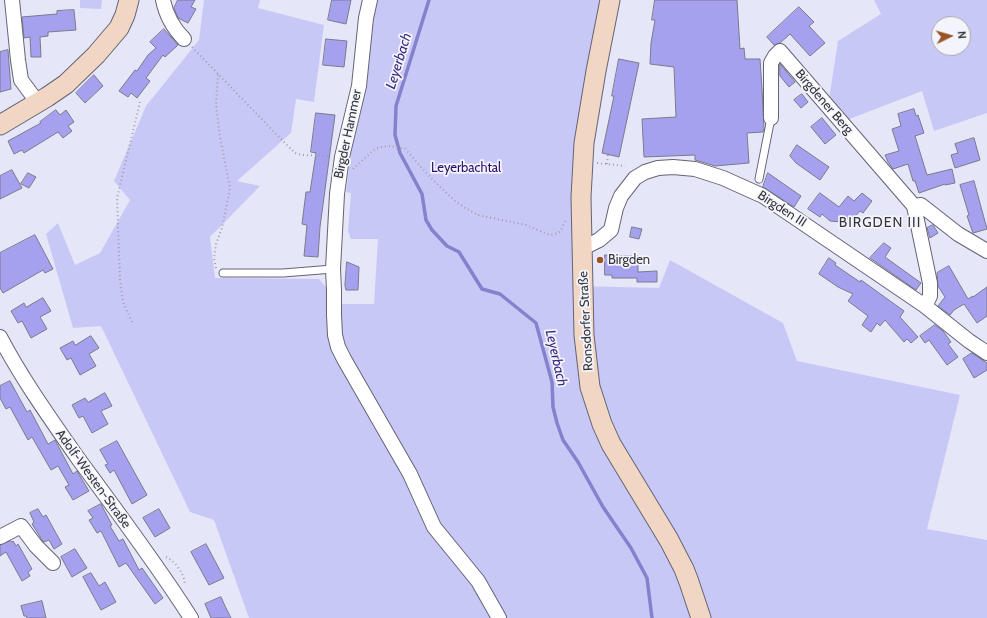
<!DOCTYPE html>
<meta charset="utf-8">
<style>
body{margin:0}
#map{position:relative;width:987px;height:618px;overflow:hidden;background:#e6e6f9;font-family:Cabin,sans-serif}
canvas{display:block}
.north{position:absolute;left:931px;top:16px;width:40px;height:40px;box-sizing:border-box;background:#f4f4fc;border:1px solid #a8a8af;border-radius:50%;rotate:85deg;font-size:11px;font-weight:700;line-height:16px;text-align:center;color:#35353c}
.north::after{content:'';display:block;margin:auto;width:14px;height:18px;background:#995528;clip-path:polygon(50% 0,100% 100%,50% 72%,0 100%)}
</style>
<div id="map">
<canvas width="987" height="618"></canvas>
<div class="north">N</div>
</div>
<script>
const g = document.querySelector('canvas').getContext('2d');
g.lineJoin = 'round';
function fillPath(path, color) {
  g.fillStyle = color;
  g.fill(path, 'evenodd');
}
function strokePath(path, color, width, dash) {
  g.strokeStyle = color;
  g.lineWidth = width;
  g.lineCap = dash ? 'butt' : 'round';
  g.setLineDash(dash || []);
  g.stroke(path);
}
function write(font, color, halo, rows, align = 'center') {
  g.font = font + ' Cabin,sans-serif';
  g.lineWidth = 3.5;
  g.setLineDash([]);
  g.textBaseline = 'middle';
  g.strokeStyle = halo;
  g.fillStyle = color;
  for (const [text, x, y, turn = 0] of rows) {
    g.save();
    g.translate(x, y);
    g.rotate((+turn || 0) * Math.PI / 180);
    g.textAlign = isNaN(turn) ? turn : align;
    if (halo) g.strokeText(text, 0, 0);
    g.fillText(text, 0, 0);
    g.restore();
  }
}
const green = new Path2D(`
 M80,0H102L101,9L80,8Z
 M204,0H260L258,8L324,25L314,102L296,99L291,133L237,181L260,186L210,237L215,278L319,279L341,304H374L378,239H351L348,231L351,193L346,192L365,34L372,0H606L577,286L659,288L670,260L783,323L797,361L960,395L927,529L987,540V618H249L214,520L190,512L101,326L73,328L46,234L58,223L75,265L100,253L130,200L114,181L146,106L199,40Z
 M874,0H987V113L934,131L922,91L847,120L829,99L838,41L881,14ZM939,24H963V48H939Z`);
const stream = new Path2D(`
 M429,0L396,106L395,135L400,153L422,194L426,220L432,230L447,246L459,252L482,289L500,294L536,323L552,382L553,407L557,423L563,440L578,462L603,507L631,548L647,578L652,618`);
const building = new Path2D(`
 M178,0H195L191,7L196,9L188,23L178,18L174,8Z
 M332,0H351L346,24L328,20Z
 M655,0H737L740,49L744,48L745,59H760L762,89L764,129L763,132L747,133L749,163L715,166L695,160V155L644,157L642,119L676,117L674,67L650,64L651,43L655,20H652Z
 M799,7L814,22L809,26L825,43L810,56L790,34L780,43L774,45L767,37Z
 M74,10L76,30L48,32V36L40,37L41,57H31L30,37L24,38L22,17L57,14V11Z
 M164,29L178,45L165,57L163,55L146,78L150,81L137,98L131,93L128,97L119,91L135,70L137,71L148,55L156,48L150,42Z
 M326,39L347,41L344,67L323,65Z
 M8,50L11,89L0,92V52Z
 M619,59L639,63L619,157L602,153L614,96H612Z
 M780,64L795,82L789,87L780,76Z
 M94,75L103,86L85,103L76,93Z
 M802,94L808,102L801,108L794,100Z
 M914,109L916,116L918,115L924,133L915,136L927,175L952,169L955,183L945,185V184L919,193L915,181H913L908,164L893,169L888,162L885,155L899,151L892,129L901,126L898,114Z
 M56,110L60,115L66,110L74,122L68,126L72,131L63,138L58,132L24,153L22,150L14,154L8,141L41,123L40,122Z
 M316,113L335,115L320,227L318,257L304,256L307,225L302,224L306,192H310L316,153L311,152Z
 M822,118L836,135L825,144L811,127Z
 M974,138L980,160L955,168L951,155L958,153L955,144Z
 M797,145L829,167L820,180L796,163L790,156Z
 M12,170L22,188L0,199V176Z
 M28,173L36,177L29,188L21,184Z
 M768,173L801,196L794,207L763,187Z
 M974,181L987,229L973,233L967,216L969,215L960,185Z
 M820,193L839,207L848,196L854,201L862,193L872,201L863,213L860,211L851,221L847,218L842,222L830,221L822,214L820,217L808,209Z
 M933,225L938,233L930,238L927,228Z
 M632,227L642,229L639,239L630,237Z
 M35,235L53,269L45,273L43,270L3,293L0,288V253Z
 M884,243L891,248L885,257L921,283L916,290L870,258Z
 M605,255L638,256V272L657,271V282H637V278H612V275H605Z
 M829,258L836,263L835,265L860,282L861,280L904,311L900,317L918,337L911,343L907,339L904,342L885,320L880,326L877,323L871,332L862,325L868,316L848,301L853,294L838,287L819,274Z
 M347,262L359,267L358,290H346L345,286Z
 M949,266L968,299L973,296V297L987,287V316L977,323L964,304L954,310L950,315L938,306L945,297L938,286L937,273Z
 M43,298L51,311L40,317L47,329L31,338L22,321L18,323L11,311L24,303L26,307Z
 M935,325L943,331L951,342L948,344L958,357L947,365L929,340L925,343L920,336Z
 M91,336L99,348L89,354L96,366L80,375L71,358L67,360L60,348L73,341L75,345Z
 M972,353L987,363V370L974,378L963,359Z
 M10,381L27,412L30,410L48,444L55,440L73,474L77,471L89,491L73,500L65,487L69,485L58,466L51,470L32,437L28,440L10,407L6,409L0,398V386Z
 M105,393L112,406L101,411L108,424L92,433L83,416L79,418L72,405L85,398L88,402Z
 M117,441L147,495L132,504L114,470L110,473L105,465L108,464L100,450Z
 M101,504L112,525L110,526L119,541L123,539L139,570L142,568L163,598L155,604L126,563L119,567L101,531L97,533L89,520L93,518L88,511Z
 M38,509L43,517L46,515L62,544L54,549L49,540L44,542L42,540L32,524L34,522L30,513Z
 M159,509L170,528L155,537L143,518Z
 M11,541L12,542L13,541L16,546L18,544L32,569L28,572L30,576L22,581L6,552L0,556V545Z
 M206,544L224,578L209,585L191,552Z
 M75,549L87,568L72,577L61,557Z
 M91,573L99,586L105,582L116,602L101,610L83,577Z
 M221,597L225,606L231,618H211L205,604Z
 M42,601L46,618H27L26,616H24L21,606Z`);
const path = new Path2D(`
 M192,47L276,134L295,153L302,155L331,156
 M597,163L625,166
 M607,164L608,155
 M353,169L375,149L381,147L390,146L405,149L431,178L456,202L467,209L478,215L526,225L550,235L558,233L561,230L566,219
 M216,268L214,258L216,244L222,228L230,188L220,137L216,105L218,74
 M132,322L123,302L120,280L117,198L140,102
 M166,557C176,562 184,573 185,585`);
const service = new Path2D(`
 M759,179L771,118
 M223,273H283L333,269`);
const minor = new Path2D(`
 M12,0L18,60L21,80L38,103
 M163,0C166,15 173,28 184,39
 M370,0L366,18L359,86L342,157L337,194L333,269L334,290V315L335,335L338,347L344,359L410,474L434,527L478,581L499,618
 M771,118V63L775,56L780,51L914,206L930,283V296L925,306
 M914,206L921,205L958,234L987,251
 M583,248L599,240L611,230L616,208L621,196L635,178L645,172L658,168L673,167L695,169L723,178L763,196L925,306L969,341L987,353
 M0,337C22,379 50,418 77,457C116,510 156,563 191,618
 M0,537L21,526L36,546L53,563`);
const secondary = new Path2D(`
 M610,0L596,71L584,143L581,197L584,335L590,387L602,424L611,444L669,540L684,569L689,582L701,618
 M0,125L47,97L66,84L96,55L119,28L125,15L129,0`);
const markers = [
 [600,260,4,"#995528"]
];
const streetNames = [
 ["Birgdener Berg",824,102,49],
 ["Birgder Hammer",348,134,-78],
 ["Birgden III",782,209,33],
 ["Ronsdorfer Straße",586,321,-93],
 ["Adolf-Westen-Straße",93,479,54]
];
const parkNames = [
 ["Leyerbachtal",466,168]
];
const poiNames = [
 ["Birgden",608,260]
];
const waterNames = [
 ["Leyerbach",399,61,-73],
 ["Leyerbach",556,358,77]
];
const neighbourhoodNames = [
 ["BIRGDEN III",880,223]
];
fillPath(green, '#c8c8f7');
strokePath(stream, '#8681cc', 3.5);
fillPath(building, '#a5a1ee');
strokePath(building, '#7a7a8c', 1);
strokePath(service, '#646475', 9);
strokePath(minor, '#646475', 16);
strokePath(secondary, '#646475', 21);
strokePath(path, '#9e9eac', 2, [1, 3]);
strokePath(service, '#fff', 7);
strokePath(minor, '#fff', 14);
strokePath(secondary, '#f2d6c4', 19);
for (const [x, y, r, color] of markers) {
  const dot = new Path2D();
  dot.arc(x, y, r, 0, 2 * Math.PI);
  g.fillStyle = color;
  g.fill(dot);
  strokePath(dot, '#f4f4fc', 1.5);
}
write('13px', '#35353c', '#f4f4fc', streetNames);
write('13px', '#29106a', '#f4f4fc', parkNames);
write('13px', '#35353c', '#f4f4fc', poiNames, 'left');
write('italic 14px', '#3b2a82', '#f4f4fc', waterNames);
g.letterSpacing = '1px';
write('14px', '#35353c', '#f4f4fc', neighbourhoodNames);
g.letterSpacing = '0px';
</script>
